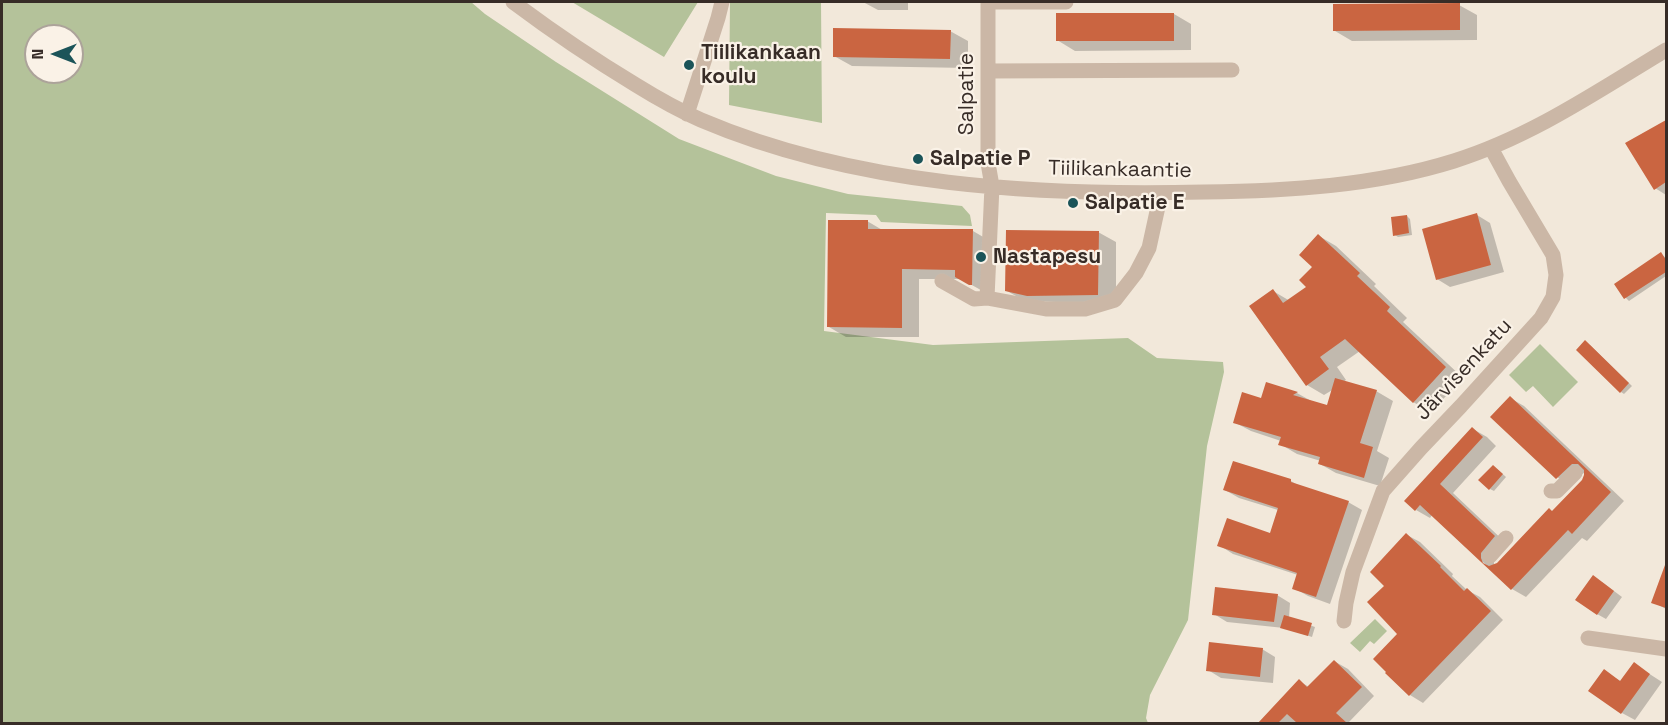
<!DOCTYPE html>
<meta charset="utf-8">
<style>
body{margin:0}
#map{position:relative;width:1668px;height:725px;overflow:hidden;background:#f2e8da;font-family:"Space Grotesk",sans-serif}
canvas{display:block}
.frame{position:absolute;inset:0;border:3px solid #372c27;pointer-events:none}
.north{position:absolute;left:24px;top:24px;width:60px;height:60px;box-sizing:border-box;background:#faf2e7;border:2px solid #aca39a;border-radius:50%;rotate:270deg;font-size:16px;font-weight:700;line-height:24px;text-align:center;color:#372c27}
.north::after{content:'';display:block;margin:auto;width:21px;height:27px;background:#1b5459;clip-path:polygon(50% 0,100% 100%,50% 72%,0 100%)}
</style>
<div id="map">
<canvas width="1668" height="725"></canvas>
<div class="frame"></div>
<div class="north">N</div>
</div>
<script>
const g = document.querySelector('canvas').getContext('2d');
g.lineJoin = 'round';
function fillPath(path, color) {
  g.fillStyle = color;
  g.fill(path, 'evenodd');
}
function strokePath(path, color, width, dash) {
  g.strokeStyle = color;
  g.lineWidth = width;
  g.lineCap = dash ? 'butt' : 'round';
  g.setLineDash(dash || []);
  g.stroke(path);
}
function write(font, color, halo, rows, align = 'center') {
  g.font = font + ' "Space Grotesk",sans-serif';
  g.lineWidth = 4.5;
  g.setLineDash([]);
  g.textBaseline = 'middle';
  g.strokeStyle = halo;
  g.fillStyle = color;
  for (const [text, x, y, turn = 0] of rows) {
    g.save();
    g.translate(x, y);
    g.rotate((+turn || 0) * Math.PI / 180);
    g.textAlign = isNaN(turn) ? turn : align;
    if (halo) g.strokeText(text, 0, 0);
    g.fillText(text, 0, 0);
    g.restore();
  }
}
const green = new Path2D(`
 M2,2H471L485,14L556,62L679,139L776,176L848,194L962,206L970,215L972,226L881,222L876,215L826,213L824,331L933,345L1128,338L1157,358L1223,362L1224,372L1207,446L1188,620L1150,695L1146,718L1148,723H2ZM36,36H72V72H36Z
 M572,2H698L664,57Z
 M730,2H821L822,123L729,105Z
 M1540,344L1578,382L1553,407L1533,386L1526,392L1509,375Z
 M1375,619L1387,631L1374,644L1370,641L1360,652L1350,643Z`);
const shadow = new Path2D(`
 M863,2H908V10H878Z
 M1459,5L1477,15V40L1352,41L1335,31Z
 M1174,14L1191,24V50L1075,51L1057,40Z
 M950,31L968,41V68L852,66L834,56Z
 M1666,122V195L1655,188L1628,143Z
 M1477,215L1490,223L1504,272L1450,287L1437,279Z
 M1407,216L1410,219L1412,235L1398,237L1395,235Z
 M867,221L884,231H973L990,241L988,294L961,279H919V337H846L829,327Z
 M1098,232L1116,242V304L1025,301L1007,291Z
 M1319,236L1336,246L1376,284L1374,286L1407,318L1403,322L1463,378L1431,412L1413,402L1360,351L1337,367L1346,380L1343,382L1376,391L1393,401L1377,451L1389,458L1380,486L1336,473L1320,464L1321,461L1297,454L1280,444L1281,441L1251,431L1234,422L1262,400L1267,384L1297,393L1313,402L1328,407L1334,389L1324,395L1307,385L1273,291L1290,301L1309,287L1314,267Z
 M1661,254L1666,258V276L1629,301L1626,298L1616,284Z
 M1589,344L1632,386L1624,394L1621,392Z
 M1510,398L1524,406L1624,501L1587,541L1582,538L1526,597L1512,589L1432,515L1430,518L1416,510L1473,429L1487,437L1496,446L1453,493L1508,545L1494,562V565L1498,564L1553,512L1583,481L1586,471L1570,485L1557,477Z
 M1497,469L1506,477L1494,491L1490,489Z
 M1291,481L1301,487L1348,502L1362,510L1330,604L1308,596L1294,588L1298,575L1233,554L1219,545L1270,535L1278,510L1239,498L1225,490Z
 M1407,535L1420,542L1453,574L1452,576L1467,590L1480,597L1503,620L1423,703L1410,695L1399,634L1387,586Z
 M1664,571H1666V609L1653,602Z
 M1602,582L1622,597L1606,619L1597,614Z
 M1277,595L1290,603L1289,618L1315,627L1312,637L1284,628L1227,622L1214,614Z
 M1262,649L1275,657L1273,683L1221,678L1208,670Z
 M1334,661L1348,669L1374,696L1349,722L1351,724H1260L1299,681L1309,687Z
 M1634,664L1662,682L1635,720L1622,713L1604,671L1622,682Z`);
const building = new Path2D(`
 M1460,3V30L1333,31V4Z
 M1056,13H1174V41H1056Z
 M833,28L951,30L950,59L833,57Z
 M1666,120V182L1654,190L1625,143Z
 M1477,213L1491,265L1436,280L1422,229Z
 M1407,215L1409,233L1393,236L1391,217Z
 M828,220H868V229H973L972,285H969L955,277V270L902,269V328L827,327Z
 M1006,230L1099,231L1098,295L1027,296L1005,291Z
 M1318,234L1360,273L1357,276L1390,307L1387,311L1446,367L1413,403L1345,339L1320,357L1329,369L1306,386L1249,306L1273,289L1283,303L1306,287L1299,280L1312,267L1299,255Z
 M1661,252L1666,260V272L1624,299L1614,284Z
 M1585,340L1629,383L1620,393L1576,350Z
 M1335,378L1377,390L1360,443L1373,447L1364,478L1318,464L1320,457L1278,445L1281,437L1233,423L1242,392L1261,398L1266,382L1298,392L1293,395L1327,405Z
 M1510,396L1611,492L1572,534L1568,530L1511,590L1420,505L1415,511L1404,501L1472,427L1483,437L1440,484L1495,536L1481,553V558L1483,563L1489,566L1497,563L1549,508L1552,511L1582,480L1584,475V470L1578,464H1572L1556,479L1490,417Z
 M1233,461L1291,479V482L1349,501L1316,597L1292,589L1297,573L1217,546L1227,518L1270,533L1278,508L1223,490Z
 M1493,465L1503,474L1489,490L1478,480Z
 M1406,533L1441,566L1440,567L1464,591L1467,588L1491,611L1409,696L1385,673L1386,672L1373,659L1397,634L1367,602L1384,586L1370,572Z
 M1665,565H1666V608L1651,603Z
 M1593,575L1614,591L1597,615L1575,600Z
 M1215,587L1278,594L1274,622L1212,615Z
 M1284,615L1312,623L1308,636L1280,628Z
 M1209,642L1263,648L1260,677L1206,671Z
 M1334,660L1362,687L1336,713L1347,723H1297L1287,714L1278,723H1258L1299,679L1307,687Z
 M1634,662L1650,674L1621,714L1588,691L1604,669L1620,681Z`);
const minor = new Path2D(`
 M513,2C553,32 593,59 636,85C657,98 678,110 701,120C856,186 1037,196 1204,192C1287,191 1374,186 1454,161C1531,137 1598,91 1666,50
 M988,2V163L992,186L987,298L1046,309H1085L1115,300L1136,273L1149,248L1161,193
 M988,2H1066
 M988,71L1232,70
 M687,114L718,18L722,2
 M942,281L974,299L987,298
 M1551,491H1557L1575,473
 M1490,556L1506,538
 M1344,621L1346,603L1353,572L1383,491L1421,448L1461,406L1541,318L1553,297L1556,275L1553,255L1509,181L1491,148
 M1588,638L1666,649`);
const markers = [
 [689,65,6,"#1b5459"],
 [918,159,6,"#1b5459"],
 [1073,203,6,"#1b5459"],
 [981,257,6,"#1b5459"]
];
const poiNames = [
 ["Tiilikankaan",701,53],
 ["koulu",701,77],
 ["Salpatie P",930,159],
 ["Salpatie E",1085,203],
 ["Nastapesu",993,257]
];
const streetNames = [
 ["Salpatie",967,94,-90],
 ["Tiilikankaantie",1120,170,1],
 ["Järvisenkatu",1464,370,-47]
];
fillPath(green, '#b4c29a');
fillPath(shadow, '#0003');
fillPath(building, '#ca6541');
strokePath(minor, '#cbb7a6', 15);
for (const [x, y, r, color] of markers) {
  const dot = new Path2D();
  dot.arc(x, y, r, 0, 2 * Math.PI);
  g.fillStyle = color;
  g.fill(dot);
  strokePath(dot, '#faf2e7', 2);
}
write('bold 21px', '#372c27', '#faf2e7', poiNames, 'left');
write('21px', '#372c27', '#faf2e7', streetNames);
</script>
